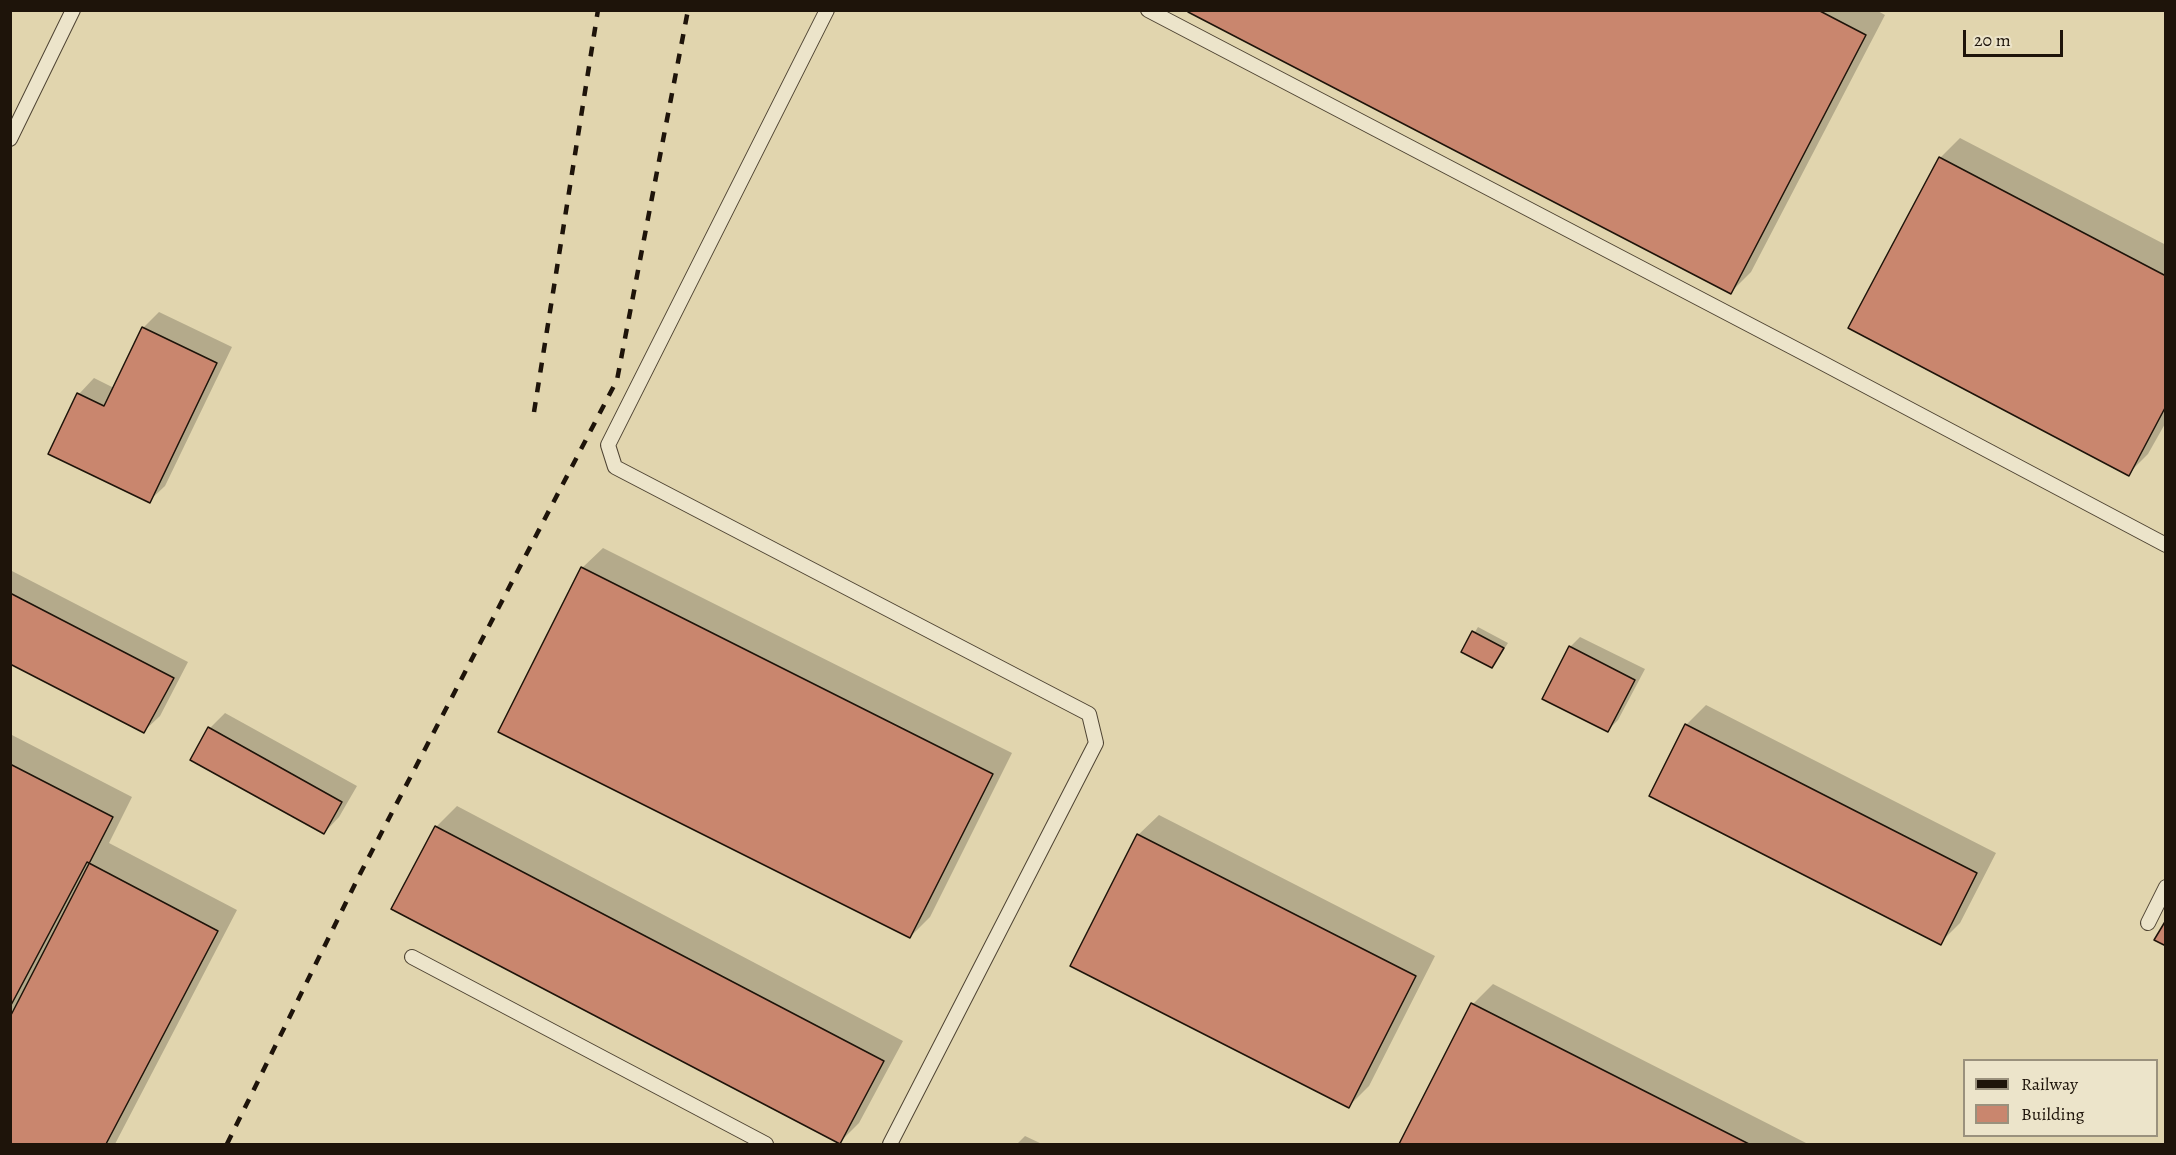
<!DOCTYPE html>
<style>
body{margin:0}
#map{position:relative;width:2176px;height:1155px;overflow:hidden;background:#e1d5ae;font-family:Alegreya,serif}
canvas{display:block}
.frame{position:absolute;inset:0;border:12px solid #1e140a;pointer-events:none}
.legend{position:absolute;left:1963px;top:1059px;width:195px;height:78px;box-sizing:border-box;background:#ece4ca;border:2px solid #9a917d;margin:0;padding:8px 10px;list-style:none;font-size:18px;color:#1e140a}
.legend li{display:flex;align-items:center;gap:12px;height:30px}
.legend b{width:30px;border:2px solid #9a917d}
.scale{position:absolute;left:1963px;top:30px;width:100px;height:27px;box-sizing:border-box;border:3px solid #1e140a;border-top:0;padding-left:8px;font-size:18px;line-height:21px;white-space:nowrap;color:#1e140a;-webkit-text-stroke:4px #ece4ca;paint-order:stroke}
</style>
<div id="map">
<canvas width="2176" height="1155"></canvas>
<div class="frame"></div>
<ul class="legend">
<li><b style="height:8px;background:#1e140a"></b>Railway</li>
<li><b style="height:16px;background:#c9866e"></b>Building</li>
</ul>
<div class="scale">20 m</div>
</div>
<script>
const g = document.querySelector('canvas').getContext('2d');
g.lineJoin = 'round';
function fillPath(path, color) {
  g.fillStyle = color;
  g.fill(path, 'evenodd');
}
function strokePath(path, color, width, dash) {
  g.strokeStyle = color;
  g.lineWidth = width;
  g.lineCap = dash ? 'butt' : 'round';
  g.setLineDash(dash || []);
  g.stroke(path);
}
const shadow = new Path2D(`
 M1191,10H1876L1885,15L1751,272L1731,292Z
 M1960,138L2166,245V422L2148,454L2128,474L1940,158Z
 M159,312L232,347L165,486L149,501L50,453L79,394L94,378L114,388L143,328Z
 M603,548L1012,753L930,917L910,937L582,568Z
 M10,570L188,662L160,716L144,731L10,662Z
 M1478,627L1508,643L1492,667L1463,651Z
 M1580,637L1645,669L1618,720L1608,730L1570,647Z
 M1706,705L1996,853L1960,923L1940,943L1686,725Z
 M225,713L357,786L339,817L324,833L210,728Z
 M10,734L132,797L109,843L237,910L115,1144H10Z
 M457,806L903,1041L859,1123L839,1143L393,908L437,826Z
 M1159,815L1435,956L1369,1086L1349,1106L1138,835Z
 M1493,984L1808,1144H1401L1473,1004Z
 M1025,1136L1042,1144H1017Z`);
const building = new Path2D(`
 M1189,10H1818L1866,35L1731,294L1188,12Z
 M1939,157L2166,276V406L2129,476L1848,328Z
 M142,327L217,363L150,503L48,454L77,393L104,406Z
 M581,567L993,774L910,938L498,732Z
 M10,593L174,678L144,733L10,664Z
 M1472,631L1504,648L1492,668L1461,652Z
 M1569,646L1635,680L1608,732L1542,699Z
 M1685,724L1977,873L1941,945L1649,796Z
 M208,727L342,802L324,834L190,760Z
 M10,764L113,817L10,1017Z
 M435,826L884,1061L840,1144L391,909Z
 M1137,834L1416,976L1349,1108L1070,966Z
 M87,862L218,931L106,1144H10V1007Z
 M2166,920V946L2154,940Z
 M1471,1003L1749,1144H1399Z`);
const service = new Path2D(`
 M827,10L608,445L615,467L1089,714L1096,743L890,1144
 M1148,10L1815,359L2166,545
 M10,139L73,10
 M2148,923L2166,887
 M412,957L766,1144`);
const rail = new Path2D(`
 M534,412L598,10
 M227,1144L360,874L617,380L688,10`);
fillPath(shadow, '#0003');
fillPath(building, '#c9866e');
strokePath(building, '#1e140a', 1.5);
strokePath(service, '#4f4433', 16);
strokePath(service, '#ece4ca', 14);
strokePath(rail, '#1e140a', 4.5, [10, 10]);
</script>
